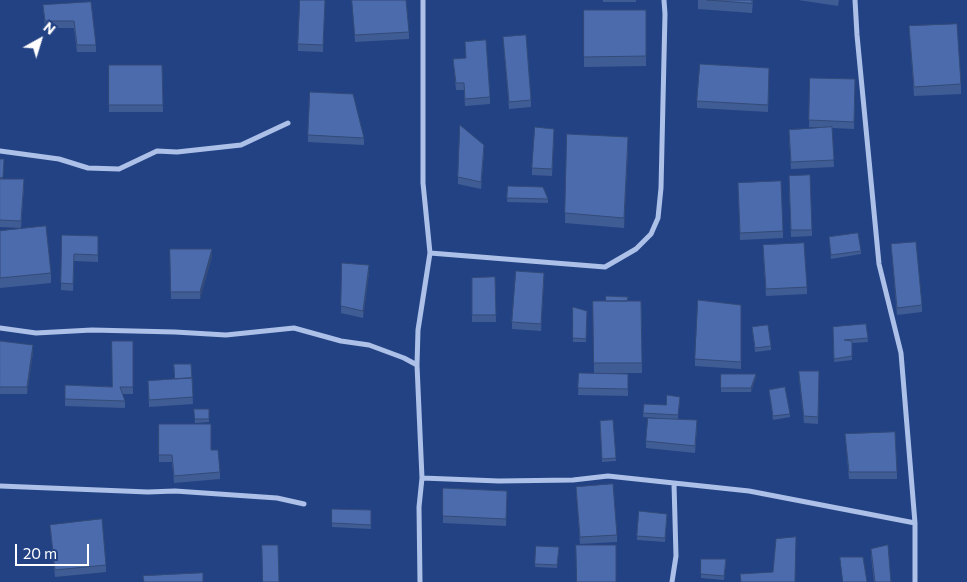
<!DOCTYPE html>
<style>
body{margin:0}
#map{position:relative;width:967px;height:582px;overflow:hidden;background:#234284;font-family:Commissioner,sans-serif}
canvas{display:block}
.north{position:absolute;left:15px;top:15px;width:50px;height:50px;-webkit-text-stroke:4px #234284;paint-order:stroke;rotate:39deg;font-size:14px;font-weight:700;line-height:20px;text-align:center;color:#fff}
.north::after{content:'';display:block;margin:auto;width:18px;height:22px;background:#fff;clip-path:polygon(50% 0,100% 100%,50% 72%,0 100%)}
.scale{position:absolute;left:15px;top:544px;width:74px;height:22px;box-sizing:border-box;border:2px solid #fff;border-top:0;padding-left:6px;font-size:15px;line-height:18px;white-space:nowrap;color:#fff;-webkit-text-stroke:4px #234284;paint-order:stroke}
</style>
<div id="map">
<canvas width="967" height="582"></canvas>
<div class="north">N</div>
<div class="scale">20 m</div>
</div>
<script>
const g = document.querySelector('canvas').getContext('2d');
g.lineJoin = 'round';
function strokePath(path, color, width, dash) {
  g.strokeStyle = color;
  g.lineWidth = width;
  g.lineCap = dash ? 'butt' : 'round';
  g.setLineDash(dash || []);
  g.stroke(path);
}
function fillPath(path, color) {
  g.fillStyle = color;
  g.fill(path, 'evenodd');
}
const street = new Path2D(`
 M855,0L857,35L879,264L901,353L915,523V582
 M0,151L59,159L88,168L119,169L157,151L177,152L241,145L288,123
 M430,253L605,267L636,249L651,234L658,218L661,188L665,14L664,0
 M0,328L36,333L92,330L175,332L226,335L294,328L341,341L369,345L404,358L417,365L418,330L430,253L423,183V0
 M417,365L422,478L419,507L420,582
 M422,478L499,481L573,480L608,476L749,491L915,523
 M0,486L148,492L175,491L277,498L304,504
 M672,582L676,556L674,484`);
const wall = new Path2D(`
 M325,0L323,52L298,51V44Z
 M352,0L409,32V39L355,42Z
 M603,0H636V2H603Z
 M698,0H753L752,13L698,9Z
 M798,0H839L838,6Z
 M91,2L96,45V52H77L74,28H45L43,5Z
 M584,10H646V66L584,67Z
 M909,26L961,84V94L914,96Z
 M503,37L531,100V107L509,109Z
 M465,42L490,97V104L465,106L464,90H456L453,59L466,58Z
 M109,65H162L163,112H109Z
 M769,68L768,112L697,108V101Z
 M810,78L855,79L854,129L832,128L834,167L791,169L789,137L822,128L809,127Z
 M567,134L628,147L624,228L565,223Z
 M308,135L364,138V145L308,142Z
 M554,136L552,176L532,175V168Z
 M484,152L481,189L458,184V177Z
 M0,159L3,179L24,186L21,228L0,227Z
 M738,183L783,231V238L740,240Z
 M789,183L812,230V236L791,237Z
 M508,186L548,199V203L507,202Z
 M0,231L51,273V283L0,288Z
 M62,235L98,236V262L74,261L73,291L61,290Z
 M829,237L861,251V254L831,259Z
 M891,244L922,305V312L897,315Z
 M170,249L212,256L200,299H171Z
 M763,252L807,287V294L766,296Z
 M342,263L369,272L363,318L341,313Z
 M495,277L496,322H472V278Z
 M544,280L541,331L512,329V322Z
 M593,301H641L642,373H594Z
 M741,305V369L695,366V359Z
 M573,307L587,311L586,342H573Z
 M866,324L868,342L852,343V360L834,362L833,327Z
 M752,327L771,346V350L755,352Z
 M0,341L33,352L27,394H0Z
 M133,341V394H122L125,401V408L65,406V385L112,387Z
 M799,371H819L818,424L804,423L799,378Z
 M579,373L628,374V396L578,395Z
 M721,374L756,377L751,392H721Z
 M192,378L193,404L149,407L148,381Z
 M769,390L790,414V417L773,420Z
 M680,397L678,419L697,427L695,453L646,448V441L672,419L643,417L644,404L666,405Z
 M194,409H209V422L195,423Z
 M613,420L616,461L602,462L600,421Z
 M159,424L211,450L220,472V479L174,483L172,462H159Z
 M845,434L897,472V479H849Z
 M576,487L617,535V542L580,544Z
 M443,488L507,491L506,526L443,523Z
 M332,509L371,510V529L332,527Z
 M667,514L665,542L637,540V536Z
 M50,525L106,565V572L55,577Z
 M536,546L559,547L557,568L535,567Z
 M871,549L891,582H874L871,556Z
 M701,559L726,562L724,580L701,578Z`);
const shadedWall = new Path2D(`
 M628,137V147L624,228V218Z
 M212,249V256L200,299V292Z
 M369,265V272L363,318V311Z
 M33,345V352L27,394V387Z
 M756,374V377L751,392V388Z`);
const building = new Path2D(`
 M300,0H325L323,45L298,44Z
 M352,0H406L409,32L355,35Z
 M707,0H752V3Z
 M91,2L96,45H77L74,21H45L43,5Z
 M584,10H646V56L584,57Z
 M957,24L961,84L914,87L909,26Z
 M526,35L531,100L509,102L503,37Z
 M486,40L490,97L465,99L464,83H456L453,59L466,58L465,42Z
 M700,64L769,68L768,105L697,101Z
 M109,65H162L163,105H109Z
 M810,78L855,79L854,122L809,120Z
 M310,92L353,94L364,138L308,135Z
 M460,125L484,145L481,182L458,177Z
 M535,127L554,129L552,169L532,168Z
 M832,127L834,160L791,162L789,130Z
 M567,134L628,137L624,218L565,213Z
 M0,159H4L3,177L0,178Z
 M810,175L812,230H791L789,176Z
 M0,179H24L21,221L0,220Z
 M781,181L783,231L740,233L738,183Z
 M508,186L543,187L548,199L507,198Z
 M46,226L51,273L0,278V231Z
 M858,233L861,251L831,255L829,237Z
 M62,235L98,236V255L74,254L73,284L61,283Z
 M916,242L922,305L897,308L891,244Z
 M804,243L807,287L766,289L763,245Z
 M170,249H212L200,292H171Z
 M342,263L369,265L363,311L341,306Z
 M516,271L544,273L541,324L512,322Z
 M495,277L496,315H472V278Z
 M606,296L628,297L627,301H606Z
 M698,300L741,305V362L695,359Z
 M593,301H641L642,363H594Z
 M573,307L587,311L586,339L573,338Z
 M866,324L868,338L844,340L852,341V356L834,359L833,327Z
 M768,325L771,346L755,348L752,327Z
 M0,341L33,345L27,387H0Z
 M112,341H133V387H120L125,401L65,399V385L112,387Z
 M174,364H191L192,378L175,379Z
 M799,371H819L818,417L804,416Z
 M579,373L628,374V389L578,388Z
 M721,374H756L751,388H721Z
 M192,378L193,397L149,400L148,381Z
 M785,387L790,414L773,416L769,390Z
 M667,395L680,397L678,415L643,413L644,404L666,405Z
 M194,409H209V419H195Z
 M648,418L697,420L695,446L646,441Z
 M613,420L616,458L602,459L600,421Z
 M159,424H211V450H218L220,472L174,476L172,455H159Z
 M895,432L897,472H849L845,434Z
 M613,484L617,535L580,537L576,487Z
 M443,488L507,491L506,519L443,516Z
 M332,509L371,510V525L332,523Z
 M639,511L667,514L665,538L637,536Z
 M102,519L106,565L55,570L50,525Z
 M796,537L795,582H741L740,574L773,572L776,539Z
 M262,545H278L279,582H263Z
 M576,545H616V582H577Z
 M888,545L891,582H875L871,549Z
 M536,546L559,547L557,565L535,564Z
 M840,557H863L867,582H843Z
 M701,559H726L724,576L701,574Z
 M203,573V582H144L143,576Z`);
strokePath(street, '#acc0e8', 5);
fillPath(wall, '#405c94');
fillPath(shadedWall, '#344b78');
fillPath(building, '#4b6bac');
strokePath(building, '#344b78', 1);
</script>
